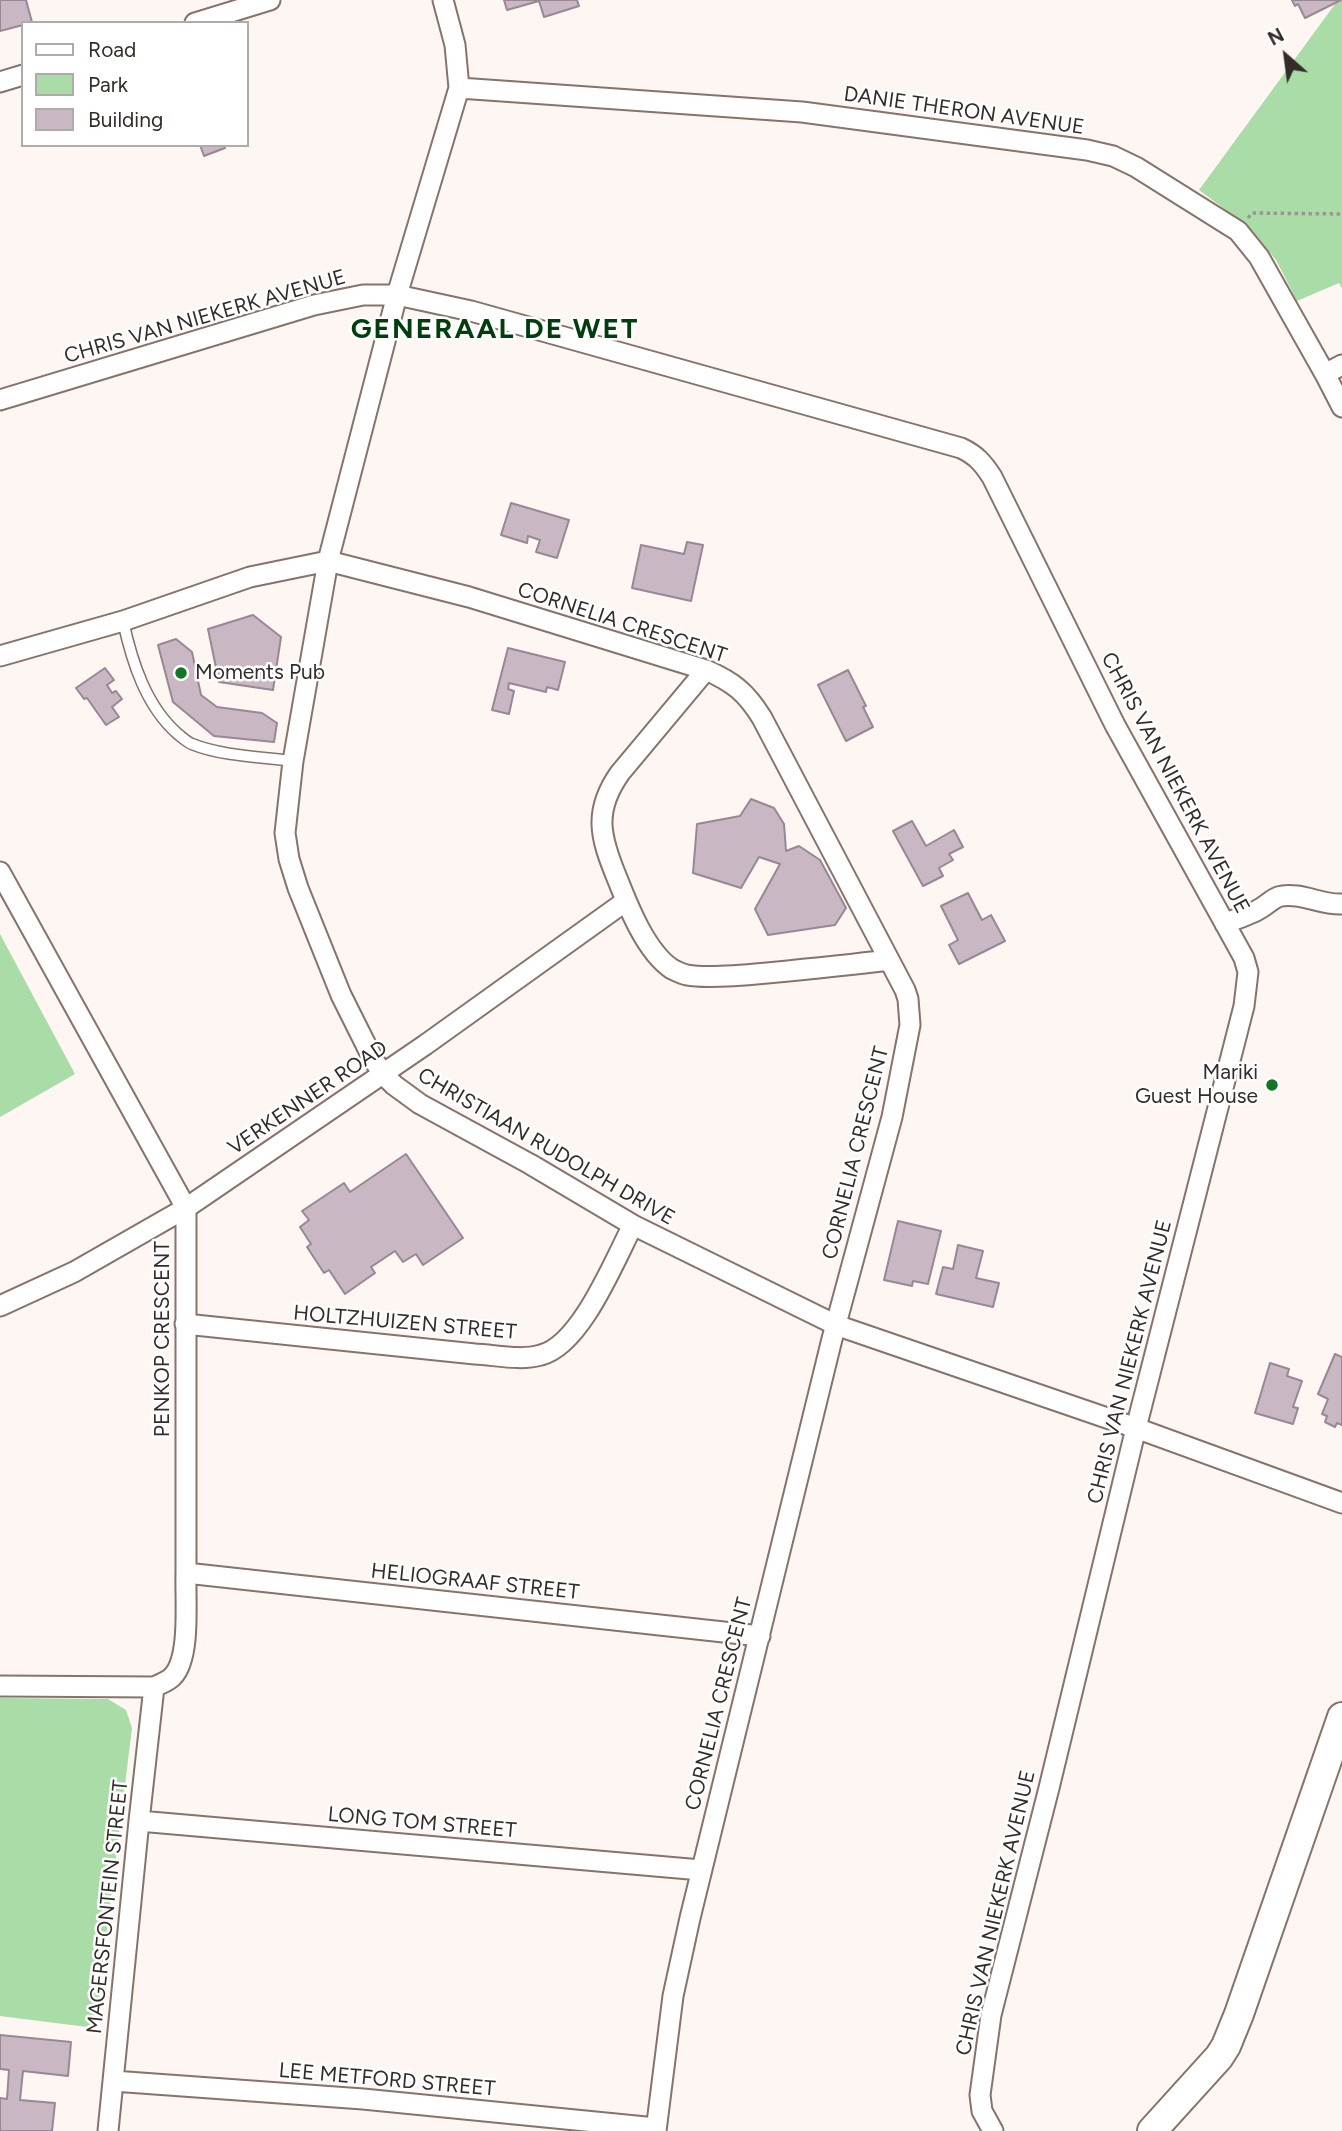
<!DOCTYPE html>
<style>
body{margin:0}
#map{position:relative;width:1342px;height:2131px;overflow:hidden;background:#fef6f2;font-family:Figtree,sans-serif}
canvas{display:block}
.legend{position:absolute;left:21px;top:21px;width:228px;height:126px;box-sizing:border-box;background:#fff;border:2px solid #aeaba9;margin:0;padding:9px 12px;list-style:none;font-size:21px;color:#342c29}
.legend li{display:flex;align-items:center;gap:14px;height:35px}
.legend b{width:35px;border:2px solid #aeaba9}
.north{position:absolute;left:1251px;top:21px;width:70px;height:70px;-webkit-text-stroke:5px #fff;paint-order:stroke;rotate:332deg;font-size:19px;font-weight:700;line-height:28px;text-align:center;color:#342c29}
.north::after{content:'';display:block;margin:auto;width:24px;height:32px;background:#342c29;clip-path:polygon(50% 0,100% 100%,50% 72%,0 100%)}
</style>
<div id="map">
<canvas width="1342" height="2131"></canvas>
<ul class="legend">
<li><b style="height:9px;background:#fff"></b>Road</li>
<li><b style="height:19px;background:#aadca8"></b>Park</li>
<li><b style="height:19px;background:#c9b7c3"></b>Building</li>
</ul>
<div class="north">N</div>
</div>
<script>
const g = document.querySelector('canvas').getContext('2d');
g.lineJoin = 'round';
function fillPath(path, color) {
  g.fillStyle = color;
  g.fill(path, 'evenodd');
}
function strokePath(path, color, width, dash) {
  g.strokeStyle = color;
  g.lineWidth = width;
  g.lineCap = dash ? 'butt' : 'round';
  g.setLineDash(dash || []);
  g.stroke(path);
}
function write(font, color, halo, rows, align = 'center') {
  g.font = font + ' Figtree,sans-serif';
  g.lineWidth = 5;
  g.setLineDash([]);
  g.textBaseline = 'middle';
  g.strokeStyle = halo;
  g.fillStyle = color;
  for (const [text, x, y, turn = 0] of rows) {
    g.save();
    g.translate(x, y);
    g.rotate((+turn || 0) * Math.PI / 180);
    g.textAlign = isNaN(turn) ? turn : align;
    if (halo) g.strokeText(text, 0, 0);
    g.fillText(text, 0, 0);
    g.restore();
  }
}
const green = new Path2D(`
 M1338,0H1342V288L1339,283L1297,301L1276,260L1250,228L1199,190Z
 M0,934L75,1074L0,1117Z
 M0,1698L108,1699L126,1710L132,1728L95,2028L0,2016Z`);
const building = new Path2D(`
 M0,0H26L32,22L23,23V25L0,31Z
 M504,0H577L579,6L544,17L539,1L507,10Z
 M1292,0H1341L1305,18L1298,4L1295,6Z
 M200,145H224L225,148L204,156Z
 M511,503L569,520L557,558L536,552L540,540L528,536L527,543L501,535Z
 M687,542L703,545L691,601L632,588L641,545L684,554Z
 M253,615L281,637L273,690L219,682L208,629Z
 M176,639L192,652L201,695L217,707L262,713L277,723L274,742L214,736L173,702L158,645Z
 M508,648L565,662L558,690L547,687L546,692L509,683L508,689L514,691L509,714L492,710Z
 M105,668L114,680L107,685L112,693L116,691L122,699L112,707L119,717L106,725L87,698L84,699L76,688Z
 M848,670L866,706L863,707L873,727L846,741L818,685Z
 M751,799L774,808L784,824L786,851L799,846L820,860L846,908L835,925L768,935L755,909L780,864L759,857L741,888L693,873L697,824L740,816Z
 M912,821L926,846L954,830L963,847L949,854L953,860L939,868L943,876L923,886L893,831Z
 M968,893L982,920L991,915L1005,941L959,964L949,945L958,940L941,906Z
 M406,1154L463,1238L423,1265L416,1254L403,1262L395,1251L371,1267L375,1273L345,1294L329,1270L324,1273L307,1247L311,1244L300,1227L309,1220L302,1211L344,1183L350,1192Z
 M898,1221L941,1231L928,1284L913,1281L912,1286L884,1280Z
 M958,1245L983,1251L976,1278L999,1283L993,1307L936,1294L943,1267L953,1269Z
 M1335,1354L1342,1357V1425L1337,1423L1335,1427L1325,1422L1327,1416L1322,1414L1328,1399L1318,1394Z
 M1270,1363L1289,1369L1287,1376L1302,1381L1293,1407L1298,1408L1293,1424L1255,1413Z
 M0,2035L71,2042L68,2076L23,2071L20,2100L55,2103L52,2131H0V2098L7,2099L9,2070L0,2069Z`);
const path = new Path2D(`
 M1248,218L1252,213L1342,214`);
const lane = new Path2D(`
 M123,621C132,662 146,707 179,735C183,738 187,742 192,744C221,756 262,757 293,761`);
const street = new Path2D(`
 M443,0L455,45L459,88L397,295L328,561L293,761L285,833L289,859L298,888L341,995L373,1059L383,1074L394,1085L420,1104L530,1164L633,1225L836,1325L1136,1428L1342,1503
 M195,23L270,0
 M0,82L23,75
 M459,88L802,112L1087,150L1113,156L1136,167L1238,231L1259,257L1325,374L1342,407
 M1325,374L1342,365
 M0,400L314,305L363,295H397L471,311L961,448C976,455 983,463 992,477L1115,725L1244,958L1248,972L1244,1006L1136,1428L1049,1788L991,2015L980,2095L982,2111L993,2131
 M0,656L123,621L250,577L328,561L469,597L706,670C733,682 746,692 762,718L905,990L908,999L910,1025L892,1117L832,1339L690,1918L673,1996L656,2131
 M706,670L620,773C593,811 600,837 617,878C628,906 646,952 672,969C676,971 682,974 687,975C707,979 746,975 767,973C808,969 848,965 889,960
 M0,872L186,1208V1573C185,1599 191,1657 173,1676C169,1681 160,1684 154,1687L0,1686
 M1225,924C1235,919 1246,916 1256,911C1274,902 1272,893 1297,896C1312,898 1327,905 1342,904
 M0,1306L74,1272L186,1208L425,1045L626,901
 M185,1324L475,1354C496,1355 520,1361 541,1355C581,1345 614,1261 633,1225
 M186,1573L760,1636
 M139,1821L701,1870
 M113,2081L363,2099L656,2128
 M108,2131L139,1821L154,1687`);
const secondary = new Path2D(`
 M1152,2131L1219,2057L1226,2046L1239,2014L1342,1717`);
const markers = [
 [181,673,7,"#127627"],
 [1272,1085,7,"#127627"]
];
const streetNames = [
 ["DANIE THERON AVENUE",964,111,8],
 ["CHRIS VAN NIEKERK AVENUE",205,317,-16],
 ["CORNELIA CRESCENT",622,623,18],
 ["CHRIS VAN NIEKERK AVENUE",1175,783,62],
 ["VERKENNER ROAD",308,1098,-34],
 ["CHRISTIAAN RUDOLPH DRIVE",546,1147,30],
 ["CORNELIA CRESCENT",856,1153,-76],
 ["HOLTZHUIZEN STREET",405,1323,5],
 ["PENKOP CRESCENT",163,1339,-90],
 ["CHRIS VAN NIEKERK AVENUE",1130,1362,-76],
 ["HELIOGRAAF STREET",475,1582,6],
 ["CORNELIA CRESCENT",719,1704,-76],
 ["LONG TOM STREET",422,1823,5],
 ["MAGERSFONTEIN STREET",108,1907,-84],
 ["CHRIS VAN NIEKERK AVENUE",996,1913,-77],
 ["LEE METFORD STREET",387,2080,5]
];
const poiNames = [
 ["Moments Pub",195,673],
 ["Mariki",1258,1073,"right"],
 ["Guest House",1258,1097,"right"]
];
const districtNames = [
 ["GENERAAL DE WET",495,330]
];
fillPath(green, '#aadca8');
fillPath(building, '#c9b7c3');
strokePath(building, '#998793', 2);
strokePath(lane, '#86736a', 13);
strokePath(street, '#86736a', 23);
strokePath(secondary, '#86736a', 32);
strokePath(path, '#9d9592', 3.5, [3.5, 3.5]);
strokePath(lane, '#fff', 10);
strokePath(street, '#fff', 19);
strokePath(secondary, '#fff', 28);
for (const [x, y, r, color] of markers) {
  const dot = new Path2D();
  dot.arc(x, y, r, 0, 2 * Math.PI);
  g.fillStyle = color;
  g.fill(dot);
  strokePath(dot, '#fff', 2.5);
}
write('21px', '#342c29', '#fff', streetNames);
write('21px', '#342c29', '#fff', poiNames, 'left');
g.letterSpacing = '2px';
write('bold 28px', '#003f0d', '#fff', districtNames);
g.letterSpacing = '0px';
</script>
